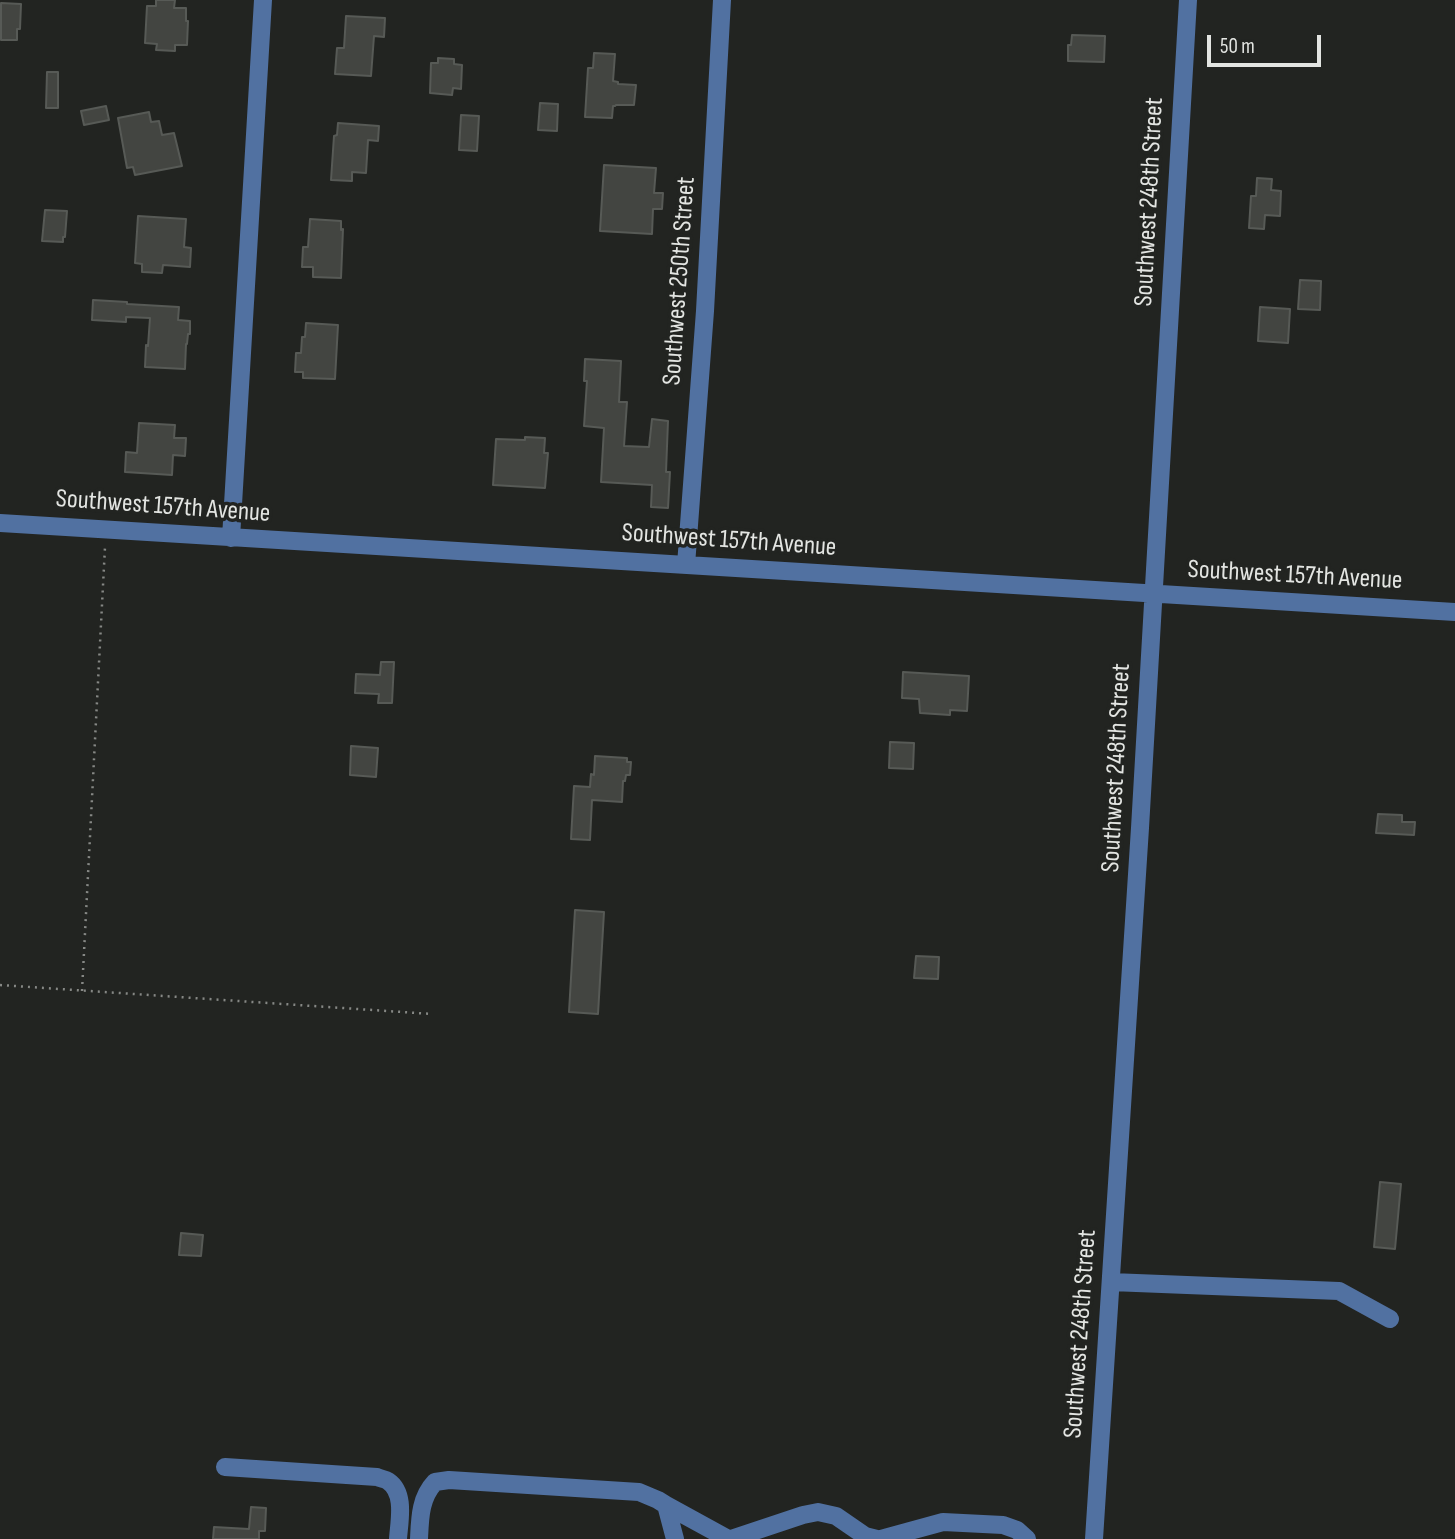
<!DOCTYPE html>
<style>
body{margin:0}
#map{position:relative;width:1455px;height:1539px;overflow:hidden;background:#222421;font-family:"Sofia Sans Condensed",sans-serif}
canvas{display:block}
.scale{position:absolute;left:1207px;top:35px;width:114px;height:32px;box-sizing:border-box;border:4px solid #e3e5e2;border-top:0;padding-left:9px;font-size:21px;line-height:24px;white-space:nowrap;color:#e3e5e2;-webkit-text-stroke:5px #222421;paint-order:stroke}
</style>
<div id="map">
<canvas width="1455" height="1539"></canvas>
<div class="scale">50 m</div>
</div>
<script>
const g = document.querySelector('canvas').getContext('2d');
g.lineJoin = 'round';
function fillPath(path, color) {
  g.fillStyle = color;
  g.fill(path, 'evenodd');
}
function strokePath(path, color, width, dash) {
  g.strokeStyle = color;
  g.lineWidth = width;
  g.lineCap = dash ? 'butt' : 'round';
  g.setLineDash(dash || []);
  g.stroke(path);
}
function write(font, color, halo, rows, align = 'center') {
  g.font = font + ' "Sofia Sans Condensed",sans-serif';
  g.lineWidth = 7;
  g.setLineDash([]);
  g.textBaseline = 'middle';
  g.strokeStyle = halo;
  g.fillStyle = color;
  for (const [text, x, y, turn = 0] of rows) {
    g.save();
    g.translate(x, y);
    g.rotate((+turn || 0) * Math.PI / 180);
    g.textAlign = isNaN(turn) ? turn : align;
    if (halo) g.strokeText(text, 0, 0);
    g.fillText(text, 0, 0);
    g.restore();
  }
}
const building = new Path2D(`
 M156,0H175L174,8H186V21H188L187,45H175V51L156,50L157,44L145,43L147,6H156Z
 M1,3L21,4L20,29H17V40H1Z
 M346,16L385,18L384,37L374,36L371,76L335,74L337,48H344Z
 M1072,35L1105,36L1104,62L1068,61V45H1071Z
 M594,53L615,54L613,81L618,82V84L636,85L634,105H616L615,106H613L612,118L585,117L588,68H593Z
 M438,58L454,59V64L462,65L461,89L453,88L452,95L430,93L431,63H438Z
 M47,72H58V108H46Z
 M540,103L558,104L557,131L538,130Z
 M106,106L109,120L84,125L81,111Z
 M149,112L151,122L159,121L162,135L174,133L182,166L135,175L133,167L127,168L118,118Z
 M461,115L479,116L477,151L459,150Z
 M338,123L379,126L378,141L368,140L366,173L352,172V181L331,180L334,136L337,135Z
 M604,165L656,168L654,193H663L662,209H653L652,234L600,231Z
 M1257,178L1272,179L1271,190L1281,191L1280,216L1265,215L1264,229L1249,228L1251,196H1256Z
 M45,210L67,211L65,237H63V242L42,241Z
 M138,216L186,219L184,247L191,248L190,267L163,265L162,273L142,272V264L135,263Z
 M310,219L341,221V230L343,229L341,278L313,277V267H302L303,247H308Z
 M1300,280L1321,281L1320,310L1298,309Z
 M93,300L127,302V304L179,307L178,320L190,321V334H188L187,344H186L185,369L145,367L146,345L148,346L150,318L126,317V322L92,320Z
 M1260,307L1290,309L1288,343L1258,341Z
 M306,323L338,325L335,379L303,378V372H295L296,353H301L302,337H305Z
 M585,359L621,361L619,402H627L624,446L649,447L652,419L668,421L666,472H670L668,508L651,507L652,485L601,482L604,428L584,426L587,381H584Z
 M139,423L175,425L174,438H186L185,456L173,455L172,475L125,472L126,452L137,453Z
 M525,437L545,438L544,453H548L545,488L493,485L496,439L525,440Z
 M381,662H394L392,703H378L379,694L355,693L356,674L380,675Z
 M903,672L969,676L967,711L950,710V715L920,713L919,699L902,698Z
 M890,742L914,743L913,769L889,768Z
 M351,746L378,748L376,777L350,775Z
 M595,756L627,758V762H631L630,775H626L625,781H623L622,802L592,800L590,840L571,839L574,786L590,787L591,774L594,775Z
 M1378,814L1402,815V822H1415L1414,835L1376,833Z
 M575,910L604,912L598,1014L569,1012Z
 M916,956L939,957L938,979L914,978Z
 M1380,1182L1401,1184L1395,1249L1374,1247Z
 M181,1233L203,1235L201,1256L179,1255Z
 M251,1507L266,1508L265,1531H259V1539H213L214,1527L249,1529Z`);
const path = new Path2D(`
 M0,985L432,1014
 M82,991L105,547`);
const minor = new Path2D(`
 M0,523L1455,612
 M231,538L263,0
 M686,565L705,311L722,0
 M1111,1282L1339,1291L1390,1319
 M225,1467L377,1477C381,1479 385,1479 388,1481C406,1493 399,1522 398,1539
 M666,1505L728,1539
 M419,1539C420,1518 420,1498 435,1482L449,1480L639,1492L658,1500L666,1505L675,1539
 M731,1539L803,1515L818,1512L836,1516L865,1536L877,1539
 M881,1539L943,1522L1003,1525L1017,1530L1027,1539
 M1094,1539L1140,828L1188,0`);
const streetNames = [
 ["Southwest 248th Street",1150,202,-87],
 ["Southwest 250th Street",680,281,-86],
 ["Southwest 157th Avenue",163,507,4],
 ["Southwest 157th Avenue",729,541,4],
 ["Southwest 157th Avenue",1295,576,3],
 ["Southwest 248th Street",1117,768,-87],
 ["Southwest 248th Street",1081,1334,-86]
];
fillPath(building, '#434541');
strokePath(building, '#575a56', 2);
strokePath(path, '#868885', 2.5, [2, 5]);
strokePath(minor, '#5171a1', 18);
write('26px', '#e3e5e2', '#222421', streetNames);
</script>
